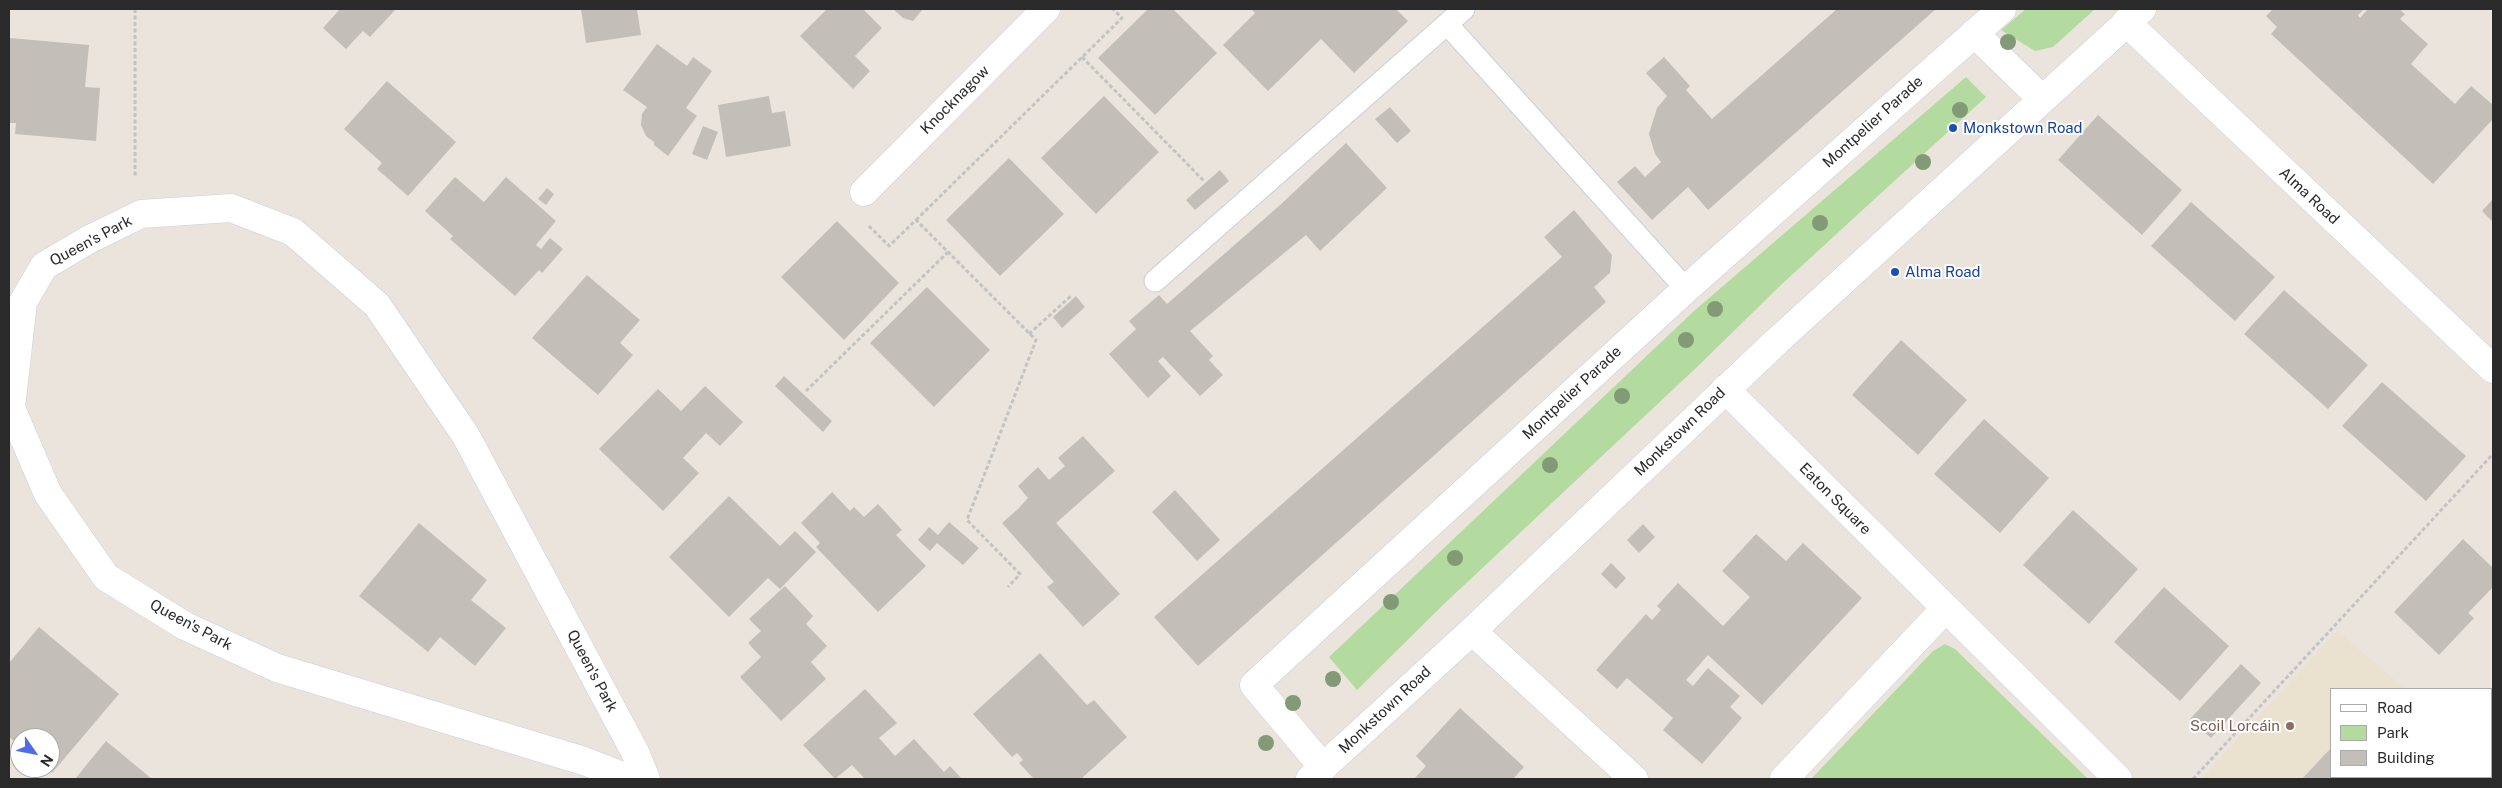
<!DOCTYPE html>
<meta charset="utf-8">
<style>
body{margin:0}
#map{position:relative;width:2502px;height:788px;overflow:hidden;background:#eae4dd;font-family:"Public Sans",sans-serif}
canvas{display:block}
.frame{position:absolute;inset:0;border:10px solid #2a2a2a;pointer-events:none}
.legend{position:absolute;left:2330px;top:688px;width:162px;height:90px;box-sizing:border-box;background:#fff;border:1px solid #aaa;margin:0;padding:6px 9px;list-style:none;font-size:15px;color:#2a2a2a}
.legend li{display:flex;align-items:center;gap:10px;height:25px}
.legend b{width:25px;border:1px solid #aaa}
.north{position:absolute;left:10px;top:728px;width:50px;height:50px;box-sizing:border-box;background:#fff;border:1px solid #aaa;border-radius:50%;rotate:123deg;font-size:14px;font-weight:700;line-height:20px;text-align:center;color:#2a2a2a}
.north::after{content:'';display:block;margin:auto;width:18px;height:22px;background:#4f6ce6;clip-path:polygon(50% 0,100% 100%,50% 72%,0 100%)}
</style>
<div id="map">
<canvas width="2502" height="788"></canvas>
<div class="frame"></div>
<ul class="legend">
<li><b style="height:6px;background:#fff"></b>Road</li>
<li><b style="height:14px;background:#b4db9f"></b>Park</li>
<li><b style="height:14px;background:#c3bfb8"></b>Building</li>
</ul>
<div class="north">N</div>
</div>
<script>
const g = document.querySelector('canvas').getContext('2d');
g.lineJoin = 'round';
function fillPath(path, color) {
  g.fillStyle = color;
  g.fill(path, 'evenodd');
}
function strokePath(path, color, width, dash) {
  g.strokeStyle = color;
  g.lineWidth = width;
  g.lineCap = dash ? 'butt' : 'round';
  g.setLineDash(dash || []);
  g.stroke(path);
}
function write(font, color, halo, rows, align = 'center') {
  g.font = font + ' "Public Sans",sans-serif';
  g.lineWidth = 4;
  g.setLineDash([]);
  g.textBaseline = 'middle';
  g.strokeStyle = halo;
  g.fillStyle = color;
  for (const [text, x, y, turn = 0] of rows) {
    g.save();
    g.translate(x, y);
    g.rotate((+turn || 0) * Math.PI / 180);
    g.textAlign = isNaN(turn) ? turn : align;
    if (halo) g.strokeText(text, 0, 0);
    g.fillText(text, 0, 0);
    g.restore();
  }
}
const education = new Path2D(`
 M2337,631L2405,689H2331V777H2491V762L2493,764V779H2201Z`);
const green = new Path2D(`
 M2026,9H2095L2053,47L2035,51L2001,30Z
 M1966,77L1986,97L1783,283L1696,368L1444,604L1357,690L1329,657L1694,311Z
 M1945,644L1955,649L2088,779H1811L1933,651Z`);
const building = new Path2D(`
 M340,9H396L370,37L363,31L346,49L323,28Z
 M581,9H637L641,35L586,43Z
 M827,9H863L882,28L855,56L870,71L853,89L800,36Z
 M893,9H923L913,21L903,18Z
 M1148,9H1173L1217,53L1155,115L1098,58Z
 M1251,9H1396L1408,21L1354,73L1321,39L1268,91L1223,45L1255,13Z
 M1837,9H1936L1708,210L1688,187L1652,220L1617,182L1635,166L1645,177L1661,162L1655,154L1649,134L1657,108L1667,96L1646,73L1664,57L1690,86L1686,90L1712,119Z
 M2273,9H2364L2358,15L2360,18L2368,9H2399L2405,14L2400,19L2428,44L2411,64L2455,104L2471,86L2493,105V119L2433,184L2271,34L2277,27L2266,16Z
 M10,38L89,45L85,87L100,88L96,141L15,134L16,123H9Z
 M657,44L687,66L693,57L712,71L686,108L697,116L668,156L654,145V142L646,136L641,125L642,114L647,107L623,90Z
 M387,81L456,142L408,196L377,169L382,163L344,129Z
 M769,96L772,113L785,111L791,146L726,157L718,105Z
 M1104,96L1159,152L1096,214L1041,158Z
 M1390,107L1411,131L1397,143L1375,119Z
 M2098,115L2182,190L2142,235L2058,160Z
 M703,126L718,132L707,160L692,154Z
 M1346,143L1387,188L1320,251L1306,235L1190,331L1213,356L1209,360L1223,375L1200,396L1163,357L1158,361L1171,376L1148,398L1109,354L1136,329L1129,321L1159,295L1167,304L1279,206Z
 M1009,158L1064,214L1000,276L946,220Z
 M1220,170L1229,181L1195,210L1186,200Z
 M455,177L484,202L506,177L556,221L536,245L541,249L550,238L563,249L542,273L539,270L515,296L450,239L453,236L425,211Z
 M547,188L554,194L546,205L538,199Z
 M2493,199V222L2482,211Z
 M2191,202L2275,277L2235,321L2151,246Z
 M1574,210L1612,255L1610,273L1594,287L1606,302L1198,666L1154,617L1562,257L1544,237Z
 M837,221L899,283L844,340L781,277Z
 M587,275L640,320L620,343L633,355L598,395L532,338Z
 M927,287L990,350L934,407L870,343Z
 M2284,290L2368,365L2328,409L2244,334Z
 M1076,296L1085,307L1062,328L1053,317Z
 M1901,340L1967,400L1918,455L1852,395Z
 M784,376L832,421L823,432L775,386Z
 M2382,382L2466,456L2426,501L2342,426Z
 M705,386L743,422L720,446L706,433L683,458L699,473L663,511L599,449L658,389L681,411Z
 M1984,419L2049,478L2000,533L1934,474Z
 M1083,436L1115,471L1056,523L1120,594L1083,627L1047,587L1054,582L1002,523L1018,509L1028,498L1018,486L1038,467L1049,480L1065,466L1058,458Z
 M1175,490L1220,540L1197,561L1152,512Z
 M832,492L850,511L854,507L864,517L878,504L902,530L896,535L926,566L878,612L816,547L820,543L801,523Z
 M729,496L780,546L795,531L816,552L780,589L768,578L729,617L669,557Z
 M2073,510L2138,569L2089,624L2023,565Z
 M949,522L979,548L963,565L937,543L930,551L918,540L929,527L938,535Z
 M419,523L487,580L471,600L506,628L475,666L440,637L428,652L359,596Z
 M1643,524L1655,537L1639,553L1627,540Z
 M1756,534L1786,561L1803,543L1862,598L1762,705L1708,655L1686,680L1693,686L1708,668L1740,696L1730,707L1742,718L1702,764L1663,730L1673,718L1627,678L1617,689L1596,670L1646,614L1652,620L1661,610L1657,606L1678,583L1723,626L1750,597L1722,571Z
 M2463,539L2493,568V587L2468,613L2474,618L2439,655L2394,612Z
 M1611,563L1626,578L1616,589L1601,574Z
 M785,586L813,616L806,624L827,646L811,662L826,679L781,721L740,677L761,657L748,643L761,631L749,619Z
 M2164,587L2229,646L2180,701L2114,642Z
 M39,627L119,694L52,773L46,768H50V738H20V746L9,737V663Z
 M1040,653L1087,705L1094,700L1127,737L1081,779H1034L1019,763L1023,760L1017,753L1012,757L973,714Z
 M2241,664L2261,683L2211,738L2190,719Z
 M865,689L897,723L879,738L895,756L914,739L944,772L950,766L962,779H865L852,765L835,779L803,745Z
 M1460,708L1524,767L1513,779H1414L1426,766L1416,756Z
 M106,741L152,779H75Z
 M2331,748V777H2386L2389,779H2302Z
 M2392,777H2399L2402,779H2390Z`);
const path = new Path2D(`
 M135,9V178
 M1082,57L1204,181
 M916,220L1122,18L1113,9
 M869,226L889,246L916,220L1036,340L967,520L1020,574L1008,587
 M1029,334L1072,295
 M806,391L948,252
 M2193,779L2493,454`);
const lane = new Path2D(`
 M1447,24L1686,289
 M1155,281L1464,9`);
const street = new Path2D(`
 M2126,22L2493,369
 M1974,33L2041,98
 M864,192L1046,9
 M1725,389L2118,779
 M1472,631L1634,779
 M1323,767L1254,685L1686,289L2002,9
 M630,779L584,761L277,668L185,626L106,577L48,494L11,408L23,302L44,266L88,240L141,214L231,208L293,232L377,305L466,436L635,752L646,779
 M1784,779L1945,609`);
const secondary = new Path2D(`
 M1310,779L1472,631L1777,341L2142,9`);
const trees = [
 [2008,42],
 [1960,110],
 [1923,162],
 [1820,223],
 [1715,309],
 [1686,340],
 [1622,396],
 [1550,465],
 [1455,558],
 [1391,602],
 [1333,679],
 [1293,703],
 [1266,743]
];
const markers = [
 [1953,128,5,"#1a4fb4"],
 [1895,272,5,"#1a4fb4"],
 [2290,726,5,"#8d6e63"]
];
const streetNames = [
 ["Knocknagow",955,100,-45],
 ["Montpelier Parade",1873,122,-42],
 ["Alma Road",2309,196,43],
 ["Queen's Park",91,241,-28],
 ["Montpelier Parade",1572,393,-43],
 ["Monkstown Road",1680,432,-44],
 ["Eaton Square",1835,499,45],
 ["Queen's Park",191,625,28],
 ["Queen's Park",592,671,62],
 ["Monkstown Road",1385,710,-43]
];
const transitNames = [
 ["Monkstown Road",1963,128],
 ["Alma Road",1905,272]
];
const educationNames = [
 ["Scoil Lorcáin",2280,726]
];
fillPath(education, '#eae1ce');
fillPath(green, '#b4db9f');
fillPath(building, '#c3bfb8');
strokePath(lane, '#ccceda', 23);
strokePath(street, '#ccceda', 29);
strokePath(secondary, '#ccceda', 29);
strokePath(path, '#c3c3c3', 3, [4, 2.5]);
strokePath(lane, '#fff', 21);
strokePath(street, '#fff', 28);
strokePath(secondary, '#fff', 28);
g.fillStyle = '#839a76';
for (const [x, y] of trees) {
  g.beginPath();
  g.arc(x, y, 8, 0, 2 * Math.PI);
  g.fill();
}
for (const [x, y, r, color] of markers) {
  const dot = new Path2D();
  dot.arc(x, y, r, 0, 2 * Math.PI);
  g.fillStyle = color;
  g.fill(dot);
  strokePath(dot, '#fff', 2);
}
write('15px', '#2a2a2a', '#fff', streetNames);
write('15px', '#164399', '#fff', transitNames, 'left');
write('15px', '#785e54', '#fff', educationNames, 'right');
</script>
